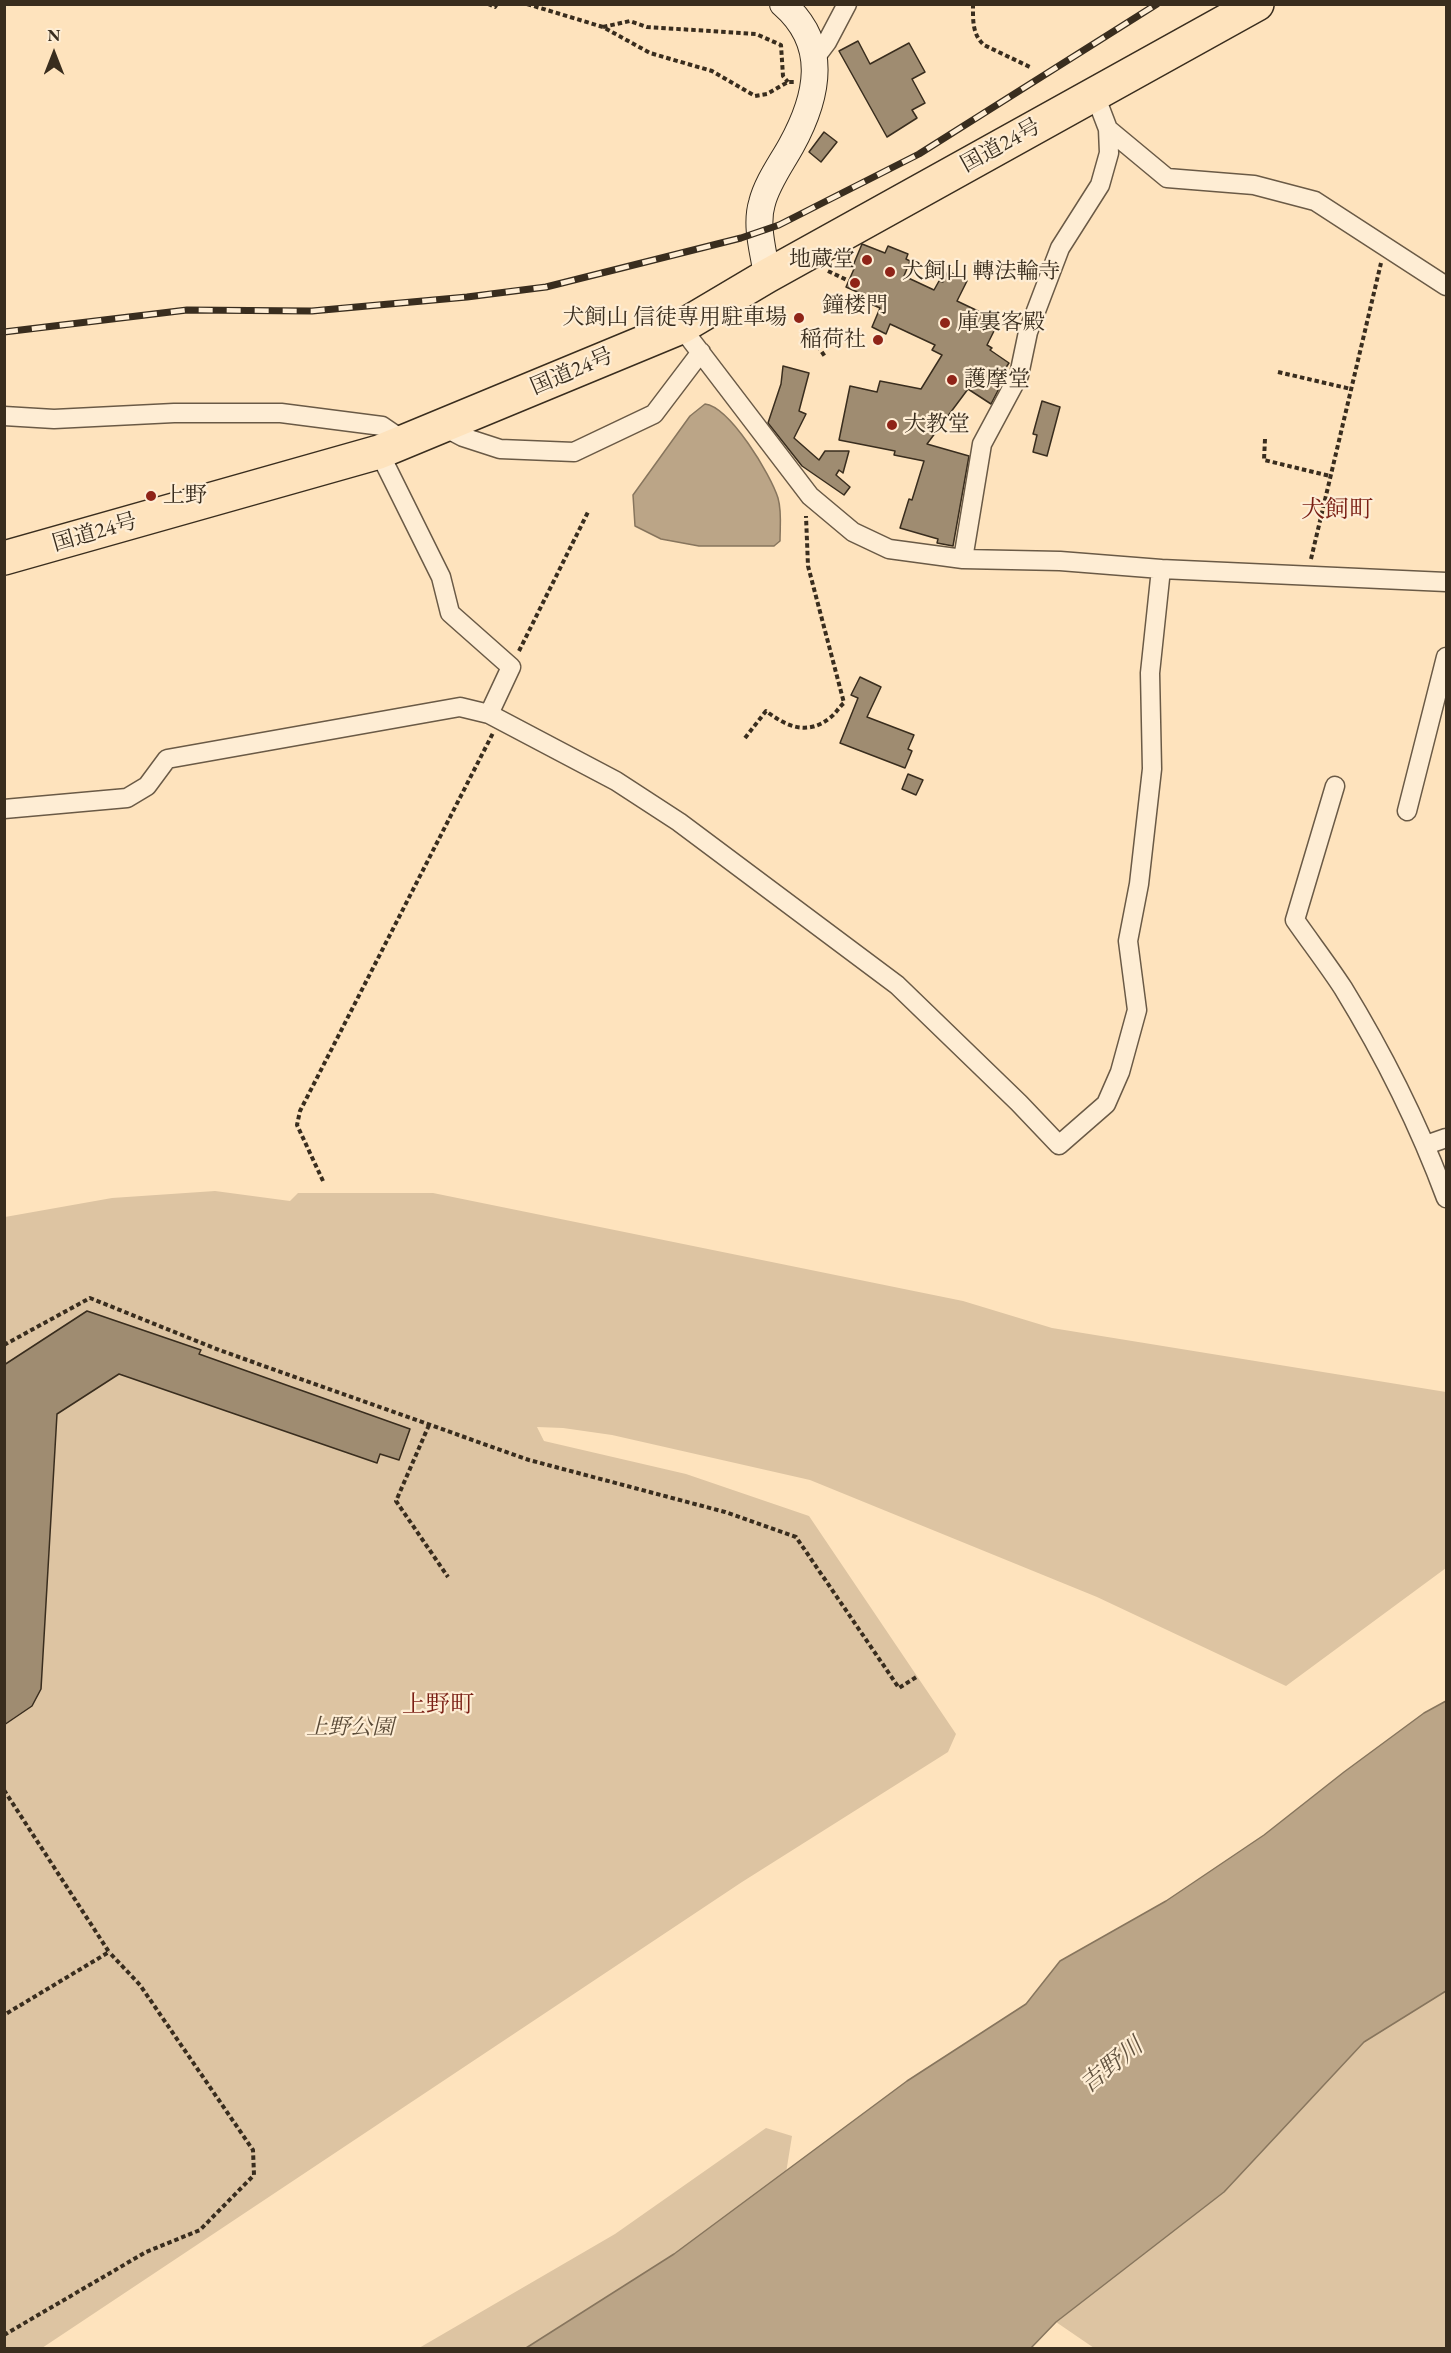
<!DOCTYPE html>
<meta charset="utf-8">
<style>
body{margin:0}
#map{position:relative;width:1451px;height:2353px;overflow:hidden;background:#fee3bd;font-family:"EB Garamond",serif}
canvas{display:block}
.frame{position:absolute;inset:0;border:6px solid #392d1e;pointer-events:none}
.north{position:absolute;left:24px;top:24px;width:60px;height:60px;-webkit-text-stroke:4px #feedd4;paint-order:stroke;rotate:0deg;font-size:16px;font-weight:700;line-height:24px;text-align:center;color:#392d1e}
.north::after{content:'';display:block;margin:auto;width:21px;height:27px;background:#392d1e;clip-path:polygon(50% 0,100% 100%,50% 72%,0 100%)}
</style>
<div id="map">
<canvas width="1451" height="2353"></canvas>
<div class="frame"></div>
<div class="north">N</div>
</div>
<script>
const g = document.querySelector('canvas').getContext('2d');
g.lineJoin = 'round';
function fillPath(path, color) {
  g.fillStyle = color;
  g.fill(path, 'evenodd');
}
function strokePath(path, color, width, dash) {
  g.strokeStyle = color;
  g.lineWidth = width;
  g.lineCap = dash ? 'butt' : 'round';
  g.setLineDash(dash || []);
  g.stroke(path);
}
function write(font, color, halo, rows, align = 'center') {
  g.font = font + ' "EB Garamond","Noto Serif JP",serif';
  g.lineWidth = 4.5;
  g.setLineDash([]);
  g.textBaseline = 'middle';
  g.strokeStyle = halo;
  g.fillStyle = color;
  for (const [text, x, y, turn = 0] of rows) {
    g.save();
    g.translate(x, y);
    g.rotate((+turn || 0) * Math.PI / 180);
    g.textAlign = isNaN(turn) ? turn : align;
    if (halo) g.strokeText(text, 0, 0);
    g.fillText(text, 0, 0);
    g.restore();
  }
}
const green = new Path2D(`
 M215,1191L290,1201L298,1193H433L963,1301L1052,1328L1446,1392V1568L1286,1686L1097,1597L810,1480L612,1435L563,1428L537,1427L544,1441L686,1474L809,1516L956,1734L948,1752L742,1882L42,2348H5V1217L112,1198Z
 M1446,1991V2348H1094L1056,2322L1224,2192L1364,2042Z
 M766,2128L792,2136L786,2173L674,2254L526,2348H419L615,2234Z`);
const water = new Path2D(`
 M705,404C730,407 771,475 778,498C782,512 780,527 780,541L774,546H699L661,539L635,526L633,495L690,416Z
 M1446,1701V1991L1364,2042L1224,2192L1056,2322L1031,2348H526L674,2254L907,2081L1026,2004L1060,1961L1166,1901L1264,1835L1344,1772L1424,1713Z`);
const building = new Path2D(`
 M858,41L870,64L909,43L925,72L912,79L925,103L912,110L917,118L887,137L839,51Z
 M824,132L837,142L821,162L809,152Z
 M862,244L885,253L888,246L908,254L906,259L910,261L904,276L934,290L939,281L943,282L948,271L967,281L957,301L999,321L987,345L992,348L990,350L1009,363L1003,372L1006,375L991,404L968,389L927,444L969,456L953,546L937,543L938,539L900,528L909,499L912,500L924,461L894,455L895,451L839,440L850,386L877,392L880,381L921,389L942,355L932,350L935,345L890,324L886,334L872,327L880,308L866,302L867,298L862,297L864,295L846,287L854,269L852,268Z
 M783,366L809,373L799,411L806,414L794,438L819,460L825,451H849L843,473L839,470L836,475L850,487L844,495L802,466L768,423L781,384Z
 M1042,401L1060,407L1047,456L1033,452L1037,435L1033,434Z
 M860,677L881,687L867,717L914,735L908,749L912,751L905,768L840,743L858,698L851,695Z
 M908,774L923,780L916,795L902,789Z
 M87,1311L201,1350L199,1354L410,1429L399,1460L380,1454L377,1463L119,1374L57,1414L41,1689L32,1706L4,1725V1365Z`);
const path = new Path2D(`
 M488,4L495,7L497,4
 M527,4L603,27L650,53L712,71L755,96L767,94L788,82H795
 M973,4C973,20 972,34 984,45L1032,68
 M603,27L630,21L647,27L756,34L781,45L783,76L788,82
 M828,271L849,281
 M800,332L815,342L826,358
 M1278,372L1351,389
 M1265,439L1264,460L1330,476
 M1311,559L1381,263
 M519,651L588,512
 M745,738L766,711C787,727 808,736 831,717C836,713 839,707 844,703L808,566L806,516
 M323,1181L297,1125L300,1111L493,733
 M4,1345L90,1298L219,1350L529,1460L725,1512L796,1537L899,1688L918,1676
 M429,1425L396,1501L448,1577
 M4,1790L109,1952L4,2015
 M4,2335L146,2252L200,2230L254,2175L253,2150L140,1985L109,1952`);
const street = new Path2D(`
 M815,58L827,42L847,4
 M1095,95L1108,129L1167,178L1254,185L1315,201L1446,286
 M681,327L810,496L853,532L889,549L963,559L1060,561L1161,569L1446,582
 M4,416L54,419L174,413H281L382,426L404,441
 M442,426L463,437L500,449L574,452L654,414L701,352
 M379,452L441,577L450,613L511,667L489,714
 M963,559L982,444L1019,375L1028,332L1060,248L1100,185L1109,153L1108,129
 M1335,786L1295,920C1311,943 1328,965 1343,988C1384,1055 1419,1125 1446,1198
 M4,809L127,798L147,786L167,759L460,707L489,714L616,781L679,822L897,985L1019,1103L1059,1145L1106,1104L1120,1072L1137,1010L1128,941L1139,884L1152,769L1150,673L1161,569
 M1407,811L1446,657
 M1426,1145L1446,1138`);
const secondary = new Path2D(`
 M767,276C764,253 755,226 762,203C767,183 781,164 791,146C818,97 830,45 783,4`);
const highway = new Path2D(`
 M4,558L379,452L681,327L767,276L1257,4`);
const rail = new Path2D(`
 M4,332L187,310L312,311L467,297L546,287L741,238L779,225L919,154L1157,4`);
const markers = [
 [867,260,6,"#8f2418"],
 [890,272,6,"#8f2418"],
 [855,283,6,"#8f2418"],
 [799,318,6,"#8f2418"],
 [945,323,6,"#8f2418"],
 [878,340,6,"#8f2418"],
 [952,380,6,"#8f2418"],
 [892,425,6,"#8f2418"],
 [151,496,6,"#8f2418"]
];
const streetNames = [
 ["国道24号",1001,146,-29],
 ["国道24号",572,372,-23],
 ["国道24号",95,533,-16]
];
const poiNames = [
 ["地蔵堂",855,260,"right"],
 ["犬飼山 轉法輪寺",902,272],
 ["鐘楼門",855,306,"center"],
 ["犬飼山 信徒専用駐車場",787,318,"right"],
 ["庫裏客殿",957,323],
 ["稲荷社",866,340,"right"],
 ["護摩堂",964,380],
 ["大教堂",904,425],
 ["上野",163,496]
];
const parkNames = [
 ["上野公園",350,1728]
];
const neighbourhoodNames = [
 ["犬飼町",1337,510],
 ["上野町",438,1705]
];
const waterNames = [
 ["吉野川",1112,2066,-39]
];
fillPath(green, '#ddc4a2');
fillPath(water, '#bba587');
strokePath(water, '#87755d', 1.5);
fillPath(building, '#9f8c71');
strokePath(building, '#392d1e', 1.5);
strokePath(street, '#6a5a46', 21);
strokePath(secondary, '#392d1e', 28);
strokePath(highway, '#392d1e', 36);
strokePath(path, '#392d1e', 4, [4.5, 3]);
strokePath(street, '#feedd4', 18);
strokePath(secondary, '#feedd4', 26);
strokePath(highway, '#fee3bd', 33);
strokePath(rail, '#392d1e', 7);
strokePath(rail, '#feedd4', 4.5, [14]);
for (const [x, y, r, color] of markers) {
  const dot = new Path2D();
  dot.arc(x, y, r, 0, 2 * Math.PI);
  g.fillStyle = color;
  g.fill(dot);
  strokePath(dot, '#feedd4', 2);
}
write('22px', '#392d1e', '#feedd4', streetNames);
write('22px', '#392d1e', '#feedd4', poiNames, 'left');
write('italic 22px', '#5a4b38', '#feedd4', parkNames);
write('24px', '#7a1f14', '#feedd4', neighbourhoodNames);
write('italic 24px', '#60513e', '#feedd4', waterNames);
</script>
